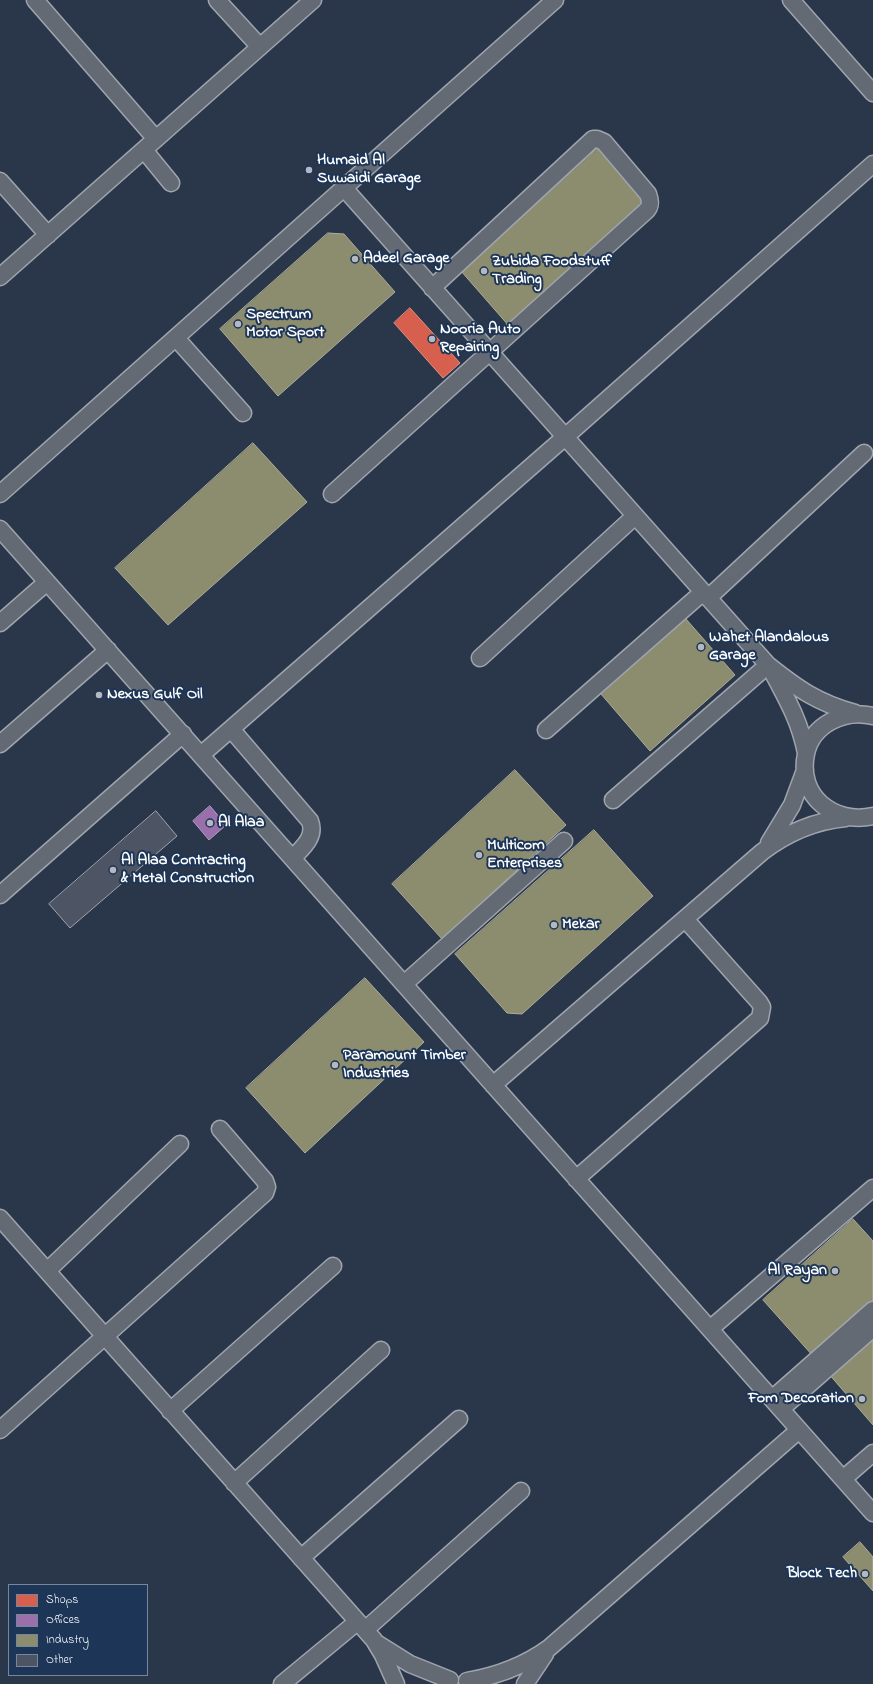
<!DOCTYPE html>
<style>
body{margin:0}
#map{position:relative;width:873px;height:1684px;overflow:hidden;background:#2a374a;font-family:"Indie Flower",sans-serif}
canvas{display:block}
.legend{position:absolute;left:8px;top:1584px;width:140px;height:92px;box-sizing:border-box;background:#1d3557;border:1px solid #77869a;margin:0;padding:5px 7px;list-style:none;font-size:12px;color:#fff}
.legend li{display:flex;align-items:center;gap:8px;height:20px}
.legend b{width:20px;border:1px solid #77869a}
</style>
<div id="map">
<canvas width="873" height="1684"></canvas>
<ul class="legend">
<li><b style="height:11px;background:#d6604d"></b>Shops</li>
<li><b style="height:11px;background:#9970ab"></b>Offices</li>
<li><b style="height:11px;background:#8c8c6e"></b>Industry</li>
<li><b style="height:11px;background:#4d5463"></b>Other</li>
</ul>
</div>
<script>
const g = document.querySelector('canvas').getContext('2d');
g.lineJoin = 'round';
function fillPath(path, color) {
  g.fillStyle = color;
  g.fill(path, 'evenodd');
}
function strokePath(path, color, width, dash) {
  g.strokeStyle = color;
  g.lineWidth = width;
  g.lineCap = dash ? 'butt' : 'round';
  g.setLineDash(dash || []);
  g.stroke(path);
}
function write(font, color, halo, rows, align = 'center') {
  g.font = font + ' "Indie Flower",sans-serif';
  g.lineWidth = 4;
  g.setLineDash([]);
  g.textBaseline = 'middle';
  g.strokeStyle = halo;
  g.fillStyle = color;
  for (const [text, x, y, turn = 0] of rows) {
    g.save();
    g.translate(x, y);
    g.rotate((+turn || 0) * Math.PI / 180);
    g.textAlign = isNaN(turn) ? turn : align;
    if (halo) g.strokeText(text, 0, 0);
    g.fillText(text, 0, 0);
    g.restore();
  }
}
const shops = new Path2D(`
 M410,308L460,363L443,378L394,323Z`);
const offices = new Path2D(`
 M210,806L226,825L209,840L193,821Z`);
const industry = new Path2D(`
 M598,148L647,202L509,326L461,271Z
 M328,233L344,234L395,292L278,396L220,329Z
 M253,443L307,502L168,625L115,568Z
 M686,619L735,675L650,751L601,694Z
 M515,770L566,825L442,939L392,884Z
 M594,830L653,896L522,1014L507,1013L455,954Z
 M365,978L424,1042L305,1153L246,1088Z
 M853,1219L873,1241V1302L813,1356L763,1300Z
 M873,1332V1425L828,1373Z
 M860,1542L873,1557V1591L843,1557Z`);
const building = new Path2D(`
 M156,811L177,836L70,928L49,904Z`);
const minor = new Path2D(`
 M35,0L156,139
 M217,0L260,47
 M791,0L873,93
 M144,150L171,183
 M0,181L48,235
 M344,188L768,665C798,689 818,703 855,713
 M0,277L313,0
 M176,338L243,413
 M0,494L555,0
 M332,494L645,212C651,207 651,202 648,194L604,142L597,139H593L432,288
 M0,529L873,1513
 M708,598L864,453
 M0,623L47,582
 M480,658L635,516
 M773,673C788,701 800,722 806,753
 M873,716C845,709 812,724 806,754C797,796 834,825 873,816
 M231,729L310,821C316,837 303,847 293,858
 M546,730L703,592
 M0,744L108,650
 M201,755L565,437L873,164
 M613,800L768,665
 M769,843L792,805L805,770
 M0,895L183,734
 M404,984L564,841
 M493,1085L762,852C788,832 814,821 846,818
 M576,1179L760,1018L762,1007L759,1002L685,919
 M0,1218L374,1640L383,1655L396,1684
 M47,1271L180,1144
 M710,1329L873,1188
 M772,1399L873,1310
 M781,1409L873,1328
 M170,1411L333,1266
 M0,1430L265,1193L267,1187L265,1181L220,1129
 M843,1479L873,1453
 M234,1483L381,1350
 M301,1558L459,1419
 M365,1630L521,1491
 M378,1644L410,1664L450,1680
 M467,1681C497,1676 524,1666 549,1648L799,1430
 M282,1684L357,1622
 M525,1684L545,1654`);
const markers = [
 [309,170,4,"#b4b9c0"],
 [355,259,4,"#b4b9c0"],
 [484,271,4,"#b4b9c0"],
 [238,324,4,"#b4b9c0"],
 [432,339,4,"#b4b9c0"],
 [701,647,4,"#b4b9c0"],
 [99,695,4,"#b4b9c0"],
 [210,823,4,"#b4b9c0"],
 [479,855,4,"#b4b9c0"],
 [113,870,4,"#b4b9c0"],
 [554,925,4,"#b4b9c0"],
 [335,1065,4,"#b4b9c0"],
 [835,1271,4,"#b4b9c0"],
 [862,1399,4,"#b4b9c0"],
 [865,1574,4,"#b4b9c0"]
];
const poiNames = [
 ["Humaid Al",317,161],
 ["Suwaidi Garage",317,179],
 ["Adeel Garage",363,259],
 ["Zubida Foodstuff",492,262],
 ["Trading",492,280],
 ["Spectrum",246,315],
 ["Motor Sport",246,333],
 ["Nooria Auto",440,330],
 ["Repairing",440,348],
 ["Wahet Alandalous",709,638],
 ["Garage",709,656],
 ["Nexus Gulf Oil",107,695],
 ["Al Alaa",218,823],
 ["Multicom",487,846],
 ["Enterprises",487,864],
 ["Al Alaa Contracting",121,861],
 ["& Metal Construction",121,879],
 ["Mekar",562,925],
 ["Paramount Timber",343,1056],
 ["Industries",343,1074],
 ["Al Rayan",827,1271,"right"],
 ["Fom Decoration",854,1399,"right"],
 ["Block Tech",857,1574,"right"]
];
fillPath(shops, '#d6604d');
strokePath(shops, '#e29082', 1);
fillPath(offices, '#9970ab');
strokePath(offices, '#b89bc4', 1);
fillPath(industry, '#8c8c6e');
strokePath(industry, '#aeae9a', 1);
fillPath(building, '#4d5463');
strokePath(building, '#9fa5ae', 1);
strokePath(minor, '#9fa5ae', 19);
strokePath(minor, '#636a74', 16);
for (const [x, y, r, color] of markers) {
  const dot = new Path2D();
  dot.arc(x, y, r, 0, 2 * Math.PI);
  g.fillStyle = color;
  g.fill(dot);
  strokePath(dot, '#1d3557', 1.5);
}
write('bold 16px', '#fff', '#1d3557', poiNames, 'left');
</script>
